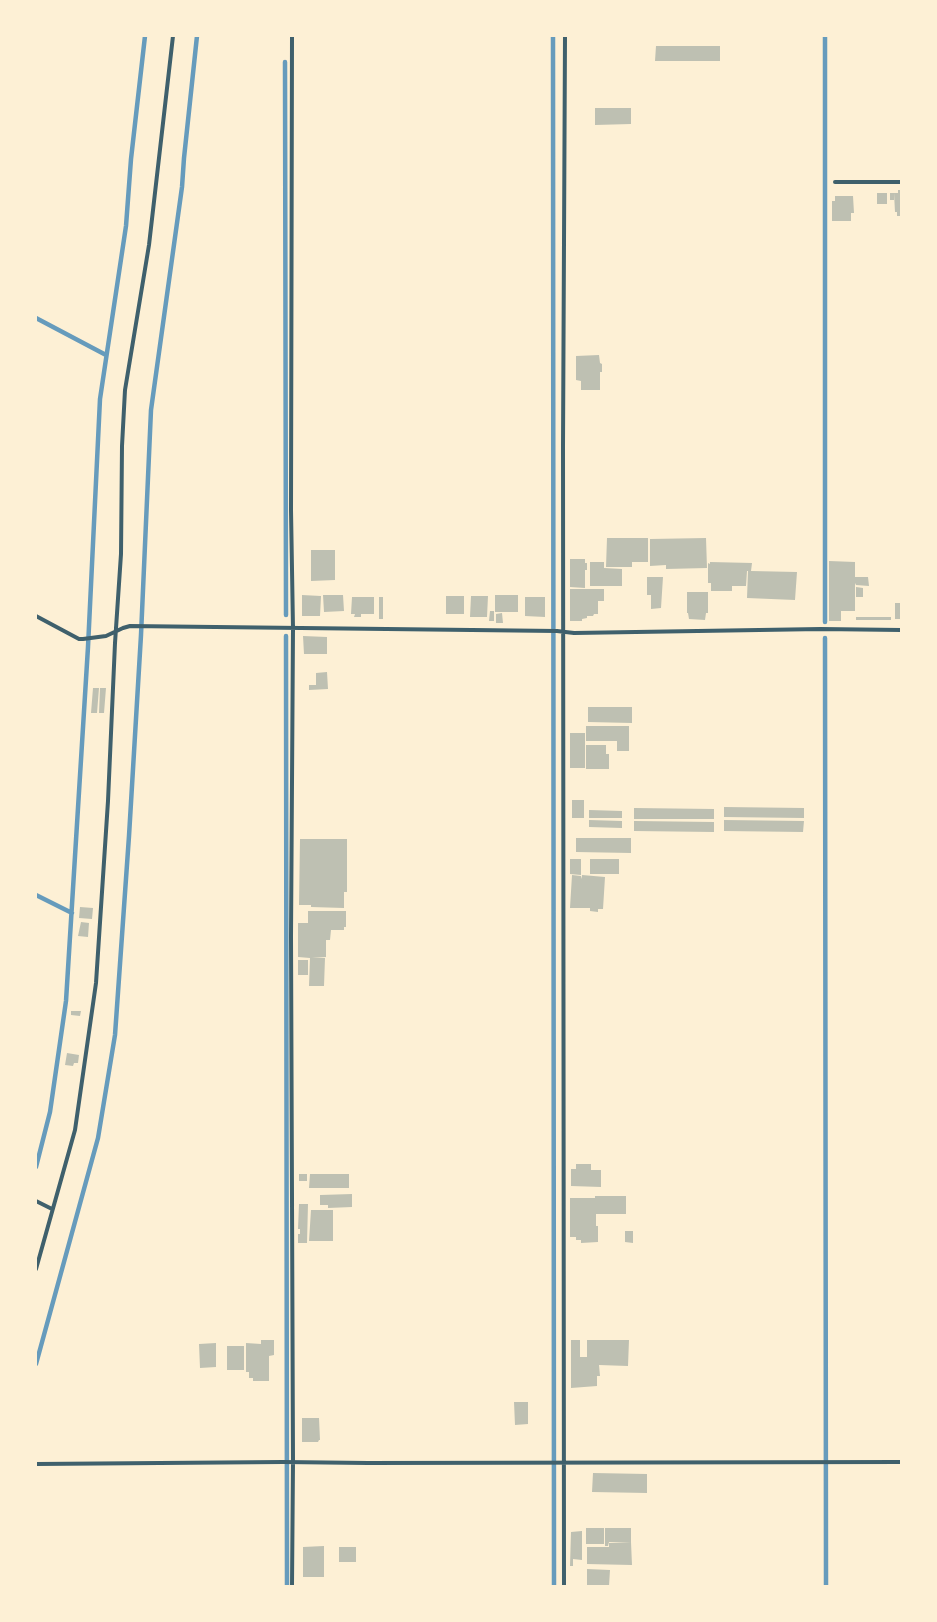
<!DOCTYPE html>
<style>
body{margin:0}
#map{position:relative;width:937px;height:1622px;overflow:hidden;background:#fdf0d5;font-family:Raleway,sans-serif}
canvas{display:block}
.frame{position:absolute;inset:0;border:37px solid #fdf0d5;pointer-events:none}
</style>
<div id="map">
<canvas width="937" height="1622"></canvas>
<div class="frame"></div>
</div>
<script>
const g = document.querySelector('canvas').getContext('2d');
g.lineJoin = 'round';
function strokePath(path, color, width, dash) {
  g.strokeStyle = color;
  g.lineWidth = width;
  g.lineCap = dash ? 'butt' : 'round';
  g.setLineDash(dash || []);
  g.stroke(path);
}
function fillPath(path, color) {
  g.fillStyle = color;
  g.fill(path, 'evenodd');
}
const stream = new Path2D(`
 M553,36L554,1586
 M285,62L286,615
 M36,318L106,355
 M825,622V36
 M286,636L287,1586
 M825,638L826,1586
 M36,895L72,913
 M36,1167L50,1112L66,1001L88,647L100,399L126,226L131,159L145,36
 M36,1364L98,1138L115,1035L129,836L141,635L151,410L182,187L184,158L197,36`);
const building = new Path2D(`
 M656,46H720V61H655Z
 M595,108H631V124L595,125Z
 M898,190H901V216H897V212H895L894,193H898Z
 M877,193H887V204H877Z
 M890,193H894V200H890Z
 M835,196H853L854,213H851V221H832V201H835Z
 M599,355L600,363L602,364V372H600V390H581V381L576,380V356Z
 M607,538H648V562H632V567H606Z
 M706,538L707,568L666,569V565L650,566V539Z
 M311,550H335V580L311,581Z
 M570,559H585V563H587V570H585V588L570,587Z
 M829,561L855,562V577H868L869,586L856,585L855,583V611H841V621H829Z
 M590,562H604V568L622,569V586H590Z
 M710,562L752,563L751,571L797,572L795,600L747,598L748,571H747L746,586H732V591H711V583H708V563L710,564Z
 M647,577H663L661,608L651,609V595H647Z
 M856,587L863,588V597H856Z
 M570,589H604V601H598V614H594L593,616H587V618L582,619V621H570Z
 M687,592H708V613H706L705,620L689,619L688,613H687Z
 M302,595L321,596L320,616H302Z
 M323,595H343L344,611L324,612Z
 M495,595H518V612H495Z
 M446,596H464V614H446Z
 M471,596H488L487,617H470Z
 M352,597H374V614H361V617H354L355,614H351Z
 M379,597H383V619H379Z
 M525,597H545V617L525,616Z
 M895,603H901V619H895Z
 M490,611H494V621H489Z
 M502,613L503,623H496V614Z
 M856,617H891V620H856Z
 M303,636L327,637V654H304Z
 M327,672L328,689L309,690V685H316V673Z
 M93,688H99L97,713H91Z
 M100,688H106L104,713H99Z
 M588,707H632V723L588,722Z
 M586,726H629V751H617V741H586Z
 M570,733H585V768H570Z
 M586,745H606V754H609V769H586Z
 M572,800H584V818H572Z
 M724,807L804,808V818L724,817Z
 M634,808L714,809V819H634Z
 M589,810L622,811V818H589Z
 M589,820L622,821V828L589,827Z
 M724,820L804,821L803,832L724,831Z
 M634,821L714,822V832L634,831Z
 M576,838H631V853L576,852Z
 M300,839H347V892H344V908L311,907V905H299Z
 M570,859H581V875L570,874Z
 M590,859H619V874H590Z
 M572,875L581,876L582,879V875L605,877L603,909H598V912L590,911V908H570Z
 M80,907L93,908L92,919L79,918Z
 M308,911H346V927H344V930H331L330,940H326V957L312,958H325L324,986H309L310,958L298,957V923H308Z
 M81,922L89,923L88,937L78,936Z
 M298,960H308V975H298Z
 M71,1011H81L80,1016L71,1015Z
 M67,1053L79,1055L78,1063H74L73,1066L65,1065Z
 M576,1164H591V1170H601V1187L571,1186V1169H576Z
 M299,1174H307V1181H299Z
 M310,1174H349V1188H309Z
 M352,1194V1207L328,1208V1205H320V1195Z
 M595,1196H626V1214H596V1226H598V1242L581,1243V1240H576V1237H570V1198H595Z
 M299,1204H308L307,1243H298V1234H300V1229H298Z
 M311,1210H333V1241H309Z
 M625,1231H633V1243L625,1242Z
 M261,1340H274V1355L269,1356V1381H253V1378H249V1372H246V1343L261,1344Z
 M571,1340H580V1357H587V1340H629L628,1366L599,1365L600,1376H597V1386L571,1388Z
 M216,1343V1367L200,1368L199,1344Z
 M227,1346H244V1370H227Z
 M514,1402H528V1424L515,1425Z
 M302,1418H319L320,1440H319L318,1442H302Z
 M593,1473L647,1474V1493L592,1492Z
 M586,1528H604V1544H586Z
 M605,1528H631V1542H609L608,1546H605Z
 M582,1531V1560L573,1559V1566H570L571,1532Z
 M631,1542L632,1565L587,1564V1547H609V1543Z
 M324,1546V1577H303V1547Z
 M339,1547H356V1562H339Z
 M587,1569L610,1570L609,1586H587Z`);
const minor = new Path2D(`
 M292,36L291,510L293,628L291,936L293,1462L292,1586
 M835,182H901
 M36,616L79,639H83L106,636L123,628L130,626L557,631L574,633L821,629L901,630
 M36,1201L52,1209
 M36,1269L75,1130L96,983L108,801L115,643L121,554L122,446L125,390L149,245L173,36
 M36,1464L283,1462L368,1463L901,1462
 M564,1586L563,445L565,36`);
strokePath(stream, '#669bbc', 4.5);
fillPath(building, '#bec0b2');
strokePath(minor, '#3f606c', 4);
</script>
